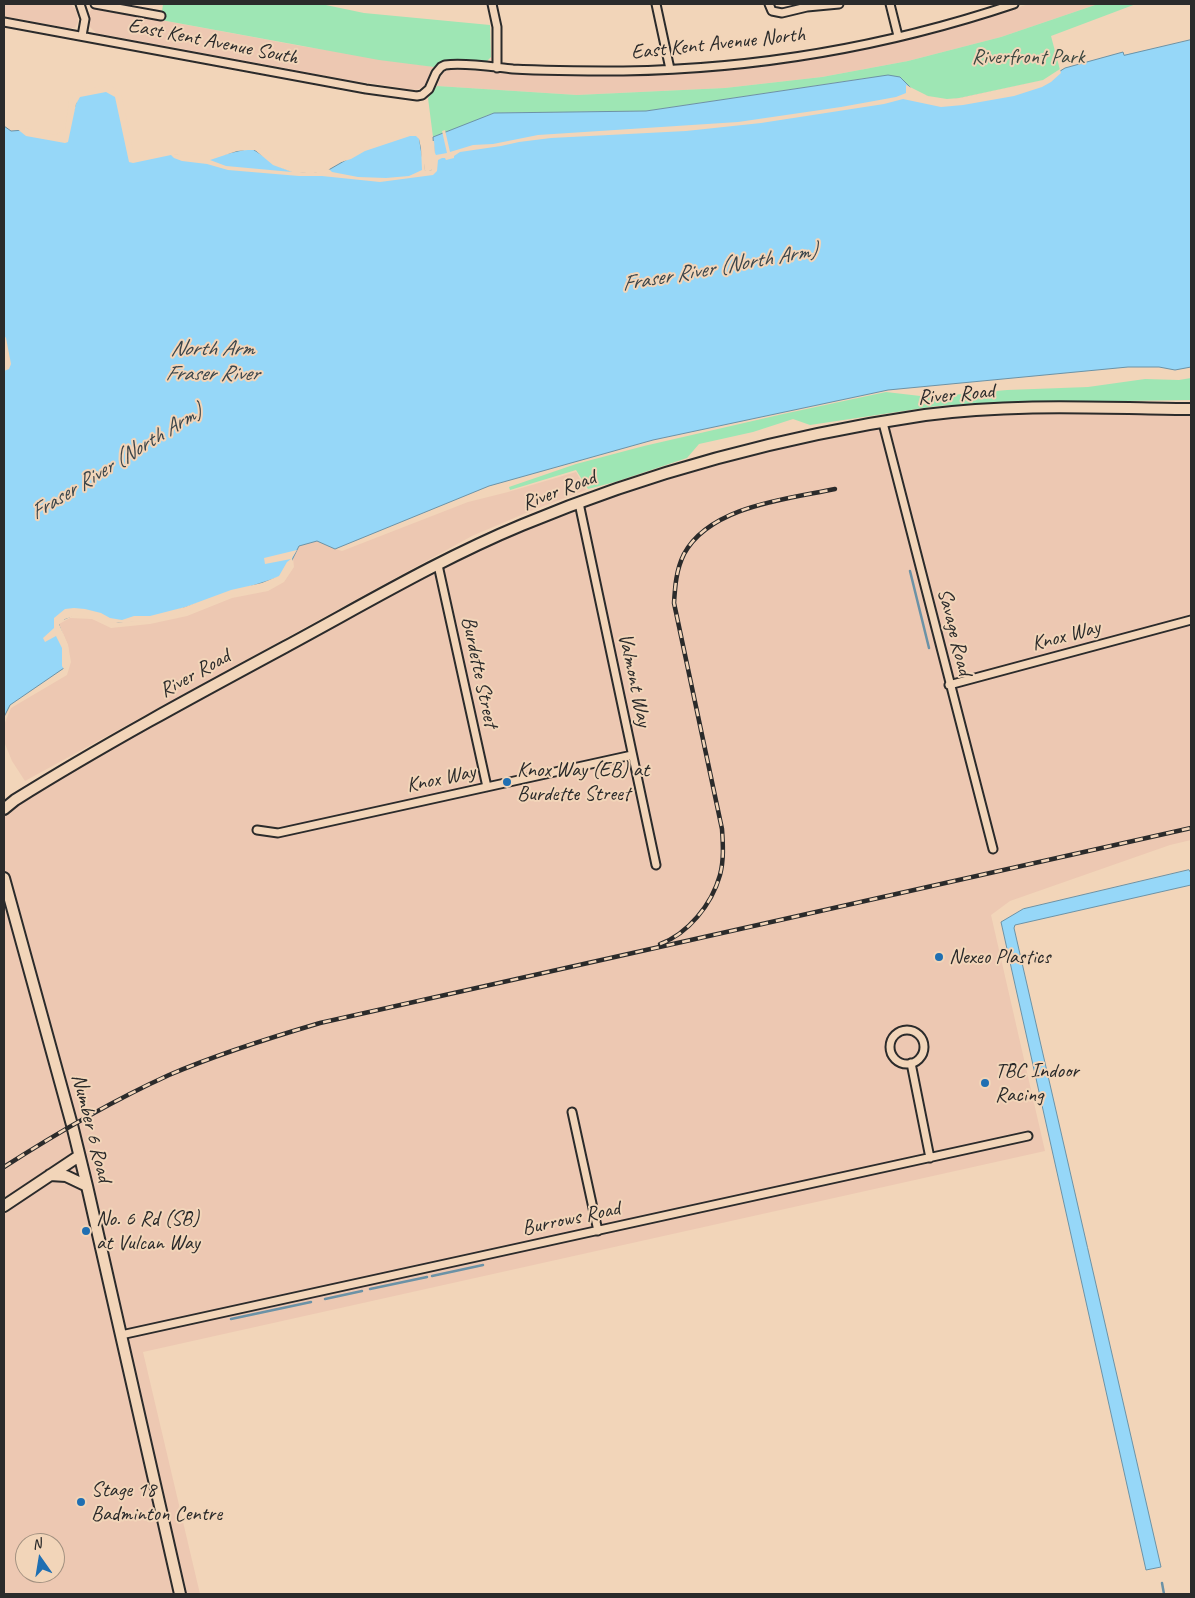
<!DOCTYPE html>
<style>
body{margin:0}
#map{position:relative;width:1195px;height:1598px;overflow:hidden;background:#f2d5b9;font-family:Caveat,sans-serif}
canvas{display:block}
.frame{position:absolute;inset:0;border:5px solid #2b2b2b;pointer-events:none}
.north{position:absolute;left:15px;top:1533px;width:50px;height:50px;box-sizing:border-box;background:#f2d5b9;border:1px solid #a29180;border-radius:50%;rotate:347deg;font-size:14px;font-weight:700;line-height:20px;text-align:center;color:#2b2b2b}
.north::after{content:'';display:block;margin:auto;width:18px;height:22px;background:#1f6fb2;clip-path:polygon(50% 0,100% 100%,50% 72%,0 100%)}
</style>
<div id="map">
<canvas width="1195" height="1598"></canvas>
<div class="frame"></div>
<div class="north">N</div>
</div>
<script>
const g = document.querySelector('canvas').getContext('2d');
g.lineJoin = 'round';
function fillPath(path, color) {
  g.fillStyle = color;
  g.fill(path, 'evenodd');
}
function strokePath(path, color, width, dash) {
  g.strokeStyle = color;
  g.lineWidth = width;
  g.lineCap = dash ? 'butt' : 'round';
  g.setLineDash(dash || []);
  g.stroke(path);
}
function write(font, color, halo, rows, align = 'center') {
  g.font = font + ' Caveat,sans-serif';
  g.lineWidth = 4;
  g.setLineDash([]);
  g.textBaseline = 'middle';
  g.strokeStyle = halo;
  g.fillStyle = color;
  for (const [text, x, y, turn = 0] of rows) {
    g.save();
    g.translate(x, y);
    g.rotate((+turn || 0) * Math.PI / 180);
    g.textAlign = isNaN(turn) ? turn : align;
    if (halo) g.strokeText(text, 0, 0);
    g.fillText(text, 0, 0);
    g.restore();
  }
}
const built = new Path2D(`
 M4,4H70L77,10L78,22L75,28H68L4,16Z
 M1029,4H1098L1001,37L908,61L822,77L725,88L577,95L437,86L443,72L451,69L532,75L628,76L709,71L783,62L889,44L922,36Z
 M96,8L301,46L434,67L425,86L416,90L349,80L96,33L90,27L89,13L92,9Z
 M1191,409V840L1170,845L1010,901L991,915L1045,1151L143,1352L200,1594H4V809L116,740L520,525L764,447L963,411ZM25,1543H55V1573H25Z
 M576,472L586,490L533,510L472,536L25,781L12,761L5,744L4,725L11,708L67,675L71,662L68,645L59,624L70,618L92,619L111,628L150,624L187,616L232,598L268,591L284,582L294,567L293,558L299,546L317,541L335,549L342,551L468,502L508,492Z`);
const green = new Path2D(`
 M163,4H321L364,13L490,25L491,57L486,62L444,60L434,67L379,60L161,20Z
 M1098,4H1136L1051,36L1060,70L1045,81L959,99L939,101L915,92L907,85L906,93L873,102L738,122L538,135L493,144L473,145L436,155L435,153L434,141L475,121L433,137L428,98L437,86L577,95L725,88L822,77L908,61L1001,37ZM873,77L868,80L852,84L793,94L733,100L636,114L529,113L500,114L483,117L494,113L646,111Z
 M1191,378V400L996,403L937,406L810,425L793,419L753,432L699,444L687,458L615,482L588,489L576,470L510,490L509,487L576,464L644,446L783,414L886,392L929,397L1007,390L1088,387L1145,379L1179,380Z`);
const water = new Path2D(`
 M1191,40V367L1175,370L1159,367H1128L888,390L653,440L489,486L335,549L317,541L299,546L287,570L280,577L150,619L118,622L78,613L58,622L66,645L64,668L10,705L4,717V366L8,359L4,344V126L11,131L25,130L57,138L67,131L79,93L108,87L119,93L132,156L139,159L168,152L174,155L207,158L251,148L281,167L295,172L310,174L325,172L365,149L411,134L419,136L425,173L435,169L433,137L494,113L646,111L888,75L900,77L915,92L939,101L959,99L1044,81L1065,68L1123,52L1124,55Z
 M1189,870L1191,873V885L1015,925L1014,928L1161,1567L1146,1570L1001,922L1023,909Z`);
const pier = new Path2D(`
 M1060,69L1061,73L1051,82L1042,87L1014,96L963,105L941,107L903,99L884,104L761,123L686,131L551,138L519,142L501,146L460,152L454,156V158L446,160L445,158H442L438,160L437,171L433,175L380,182L322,176H299L228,170L207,164L182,161L174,158L171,155L133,163L129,162L115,97L106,92L80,97L76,104L68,142L65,143L26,136L16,128H25L56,135L65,129L69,101L77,91L109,85L121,92L134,154L139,156L168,150L173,151V154L206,155L239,146L251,145L263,150L280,164L300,172L313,173L329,169L332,172L358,177L386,178L409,176L422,170L421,148L419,139L416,136H410L365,151L351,159L341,162L349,155L365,146L411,132L420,134L423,139L425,171L432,170L431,141H434L435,153L436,155L447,153L442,131L445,130L450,152L473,145L493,144L538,135L738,122L841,107L896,97L906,93V85L928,96L947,99L959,98L1043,80ZM248,150H255L273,165L292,172L226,166L210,160L237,151Z
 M4,335L6,338L11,364L9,369L4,371L5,359Z
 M297,550L292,558L293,564L287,574L277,582L254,591L230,596L190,611L151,621L108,623L78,615L65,619L59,624L68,645L69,654L65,671L62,666V648L56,636L45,642L43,638L54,628V618L65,609L74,608L85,609L101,613L110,618L122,620L134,616H150L185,607L231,590L262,583L279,576L287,562L291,559L265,564L264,558Z`);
const stream = new Path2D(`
 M910,571L929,648
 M432,1276L483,1265
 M370,1289L427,1277
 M325,1299L362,1291
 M231,1319L311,1302
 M1162,1583L1164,1594`);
const street = new Path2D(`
 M80,4L85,19L82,36
 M95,4L161,16
 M492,4L497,27V68
 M656,4L670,69
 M769,4L772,11L782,13L807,7L839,4
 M890,4L898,36
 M4,22L366,89L417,96L422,95L429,89L436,73L441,67L445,65C464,62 493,67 513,69C550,71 587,71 623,71C755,69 889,46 1014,4
 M883,423L993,849
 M579,503L656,865
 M438,565L487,787
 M949,685L1191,620
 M257,830L278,833L632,755
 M890 1047a17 17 0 1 1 34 0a17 17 0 1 1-34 0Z
 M911,1063L930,1158
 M572,1112L598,1231
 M121,1335L1028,1136`);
const secondary = new Path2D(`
 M4,809L15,800C103,745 194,696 285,647C363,605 440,559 522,525C649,472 789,435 925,415C1013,403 1103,408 1191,409
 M4,878L72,1125L87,1186L180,1594
 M50,1175L66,1176L87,1186
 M4,1206L79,1156`);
const rail = new Path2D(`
 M660,944C688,934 712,904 720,875C724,860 723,844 722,829L674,603C675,587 676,570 684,554C710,506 787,499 835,489
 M4,1167C57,1133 112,1101 169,1075C218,1054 269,1038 320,1023L1191,828`);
const markers = [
 [507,782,5,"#1f6fb2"],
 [939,957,5,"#1f6fb2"],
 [985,1083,5,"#1f6fb2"],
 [86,1231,5,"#1f6fb2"],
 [81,1502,5,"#1f6fb2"]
];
const streetNames = [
 ["East Kent Avenue South",213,42,11],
 ["East Kent Avenue North",718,44,-6],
 ["River Road",956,395,-5],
 ["River Road",559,491,-21],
 ["Savage Road",954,632,76],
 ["Knox Way",1066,636,-15],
 ["Burdette Street",479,672,78],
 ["River Road",195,674,-29],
 ["Valmont Way",634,680,78],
 ["Knox Way",441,779,-12],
 ["Number 6 Road",91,1128,76],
 ["Burrows Road",571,1219,-12]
];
const parkNames = [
 ["Riverfront Park",1028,57]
];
const poiNames = [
 ["Knox Way (EB) at",517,770],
 ["Burdette Street",517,794],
 ["Nexeo Plastics",949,957],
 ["TBC Indoor",995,1071],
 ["Racing",995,1095],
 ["No. 6 Rd (SB)",96,1219],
 ["at Vulcan Way",96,1243],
 ["Stage 18",91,1490],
 ["Badminton Centre",91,1514]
];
const waterNames = [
 ["Fraser River (North Arm)",719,268,-10],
 ["North Arm",212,349],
 ["Fraser River",212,374],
 ["Fraser River (North Arm)",116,463,-32]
];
fillPath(built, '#edc8b2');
fillPath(green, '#9ee6b4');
fillPath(water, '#96d7f8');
strokePath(water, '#6b92a6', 1);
fillPath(pier, '#f2d5b9');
strokePath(stream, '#6b92a6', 2.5);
strokePath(street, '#2b2b2b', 11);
strokePath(secondary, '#2b2b2b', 14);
strokePath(street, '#f2d5b9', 7);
strokePath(secondary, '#f2d5b9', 10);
strokePath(rail, '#2b2b2b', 4.5);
strokePath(rail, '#f2d5b9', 2.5, [8]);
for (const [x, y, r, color] of markers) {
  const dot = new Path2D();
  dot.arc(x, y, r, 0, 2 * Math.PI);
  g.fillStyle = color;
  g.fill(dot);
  strokePath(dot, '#f2d5b9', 2);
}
write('21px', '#2b2b2b', '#f2d5b9', streetNames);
write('21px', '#3c4740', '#f2d5b9', parkNames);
write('21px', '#2b2b2b', '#f2d5b9', poiNames, 'left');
write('italic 22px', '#3b454a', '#f2d5b9', waterNames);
</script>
